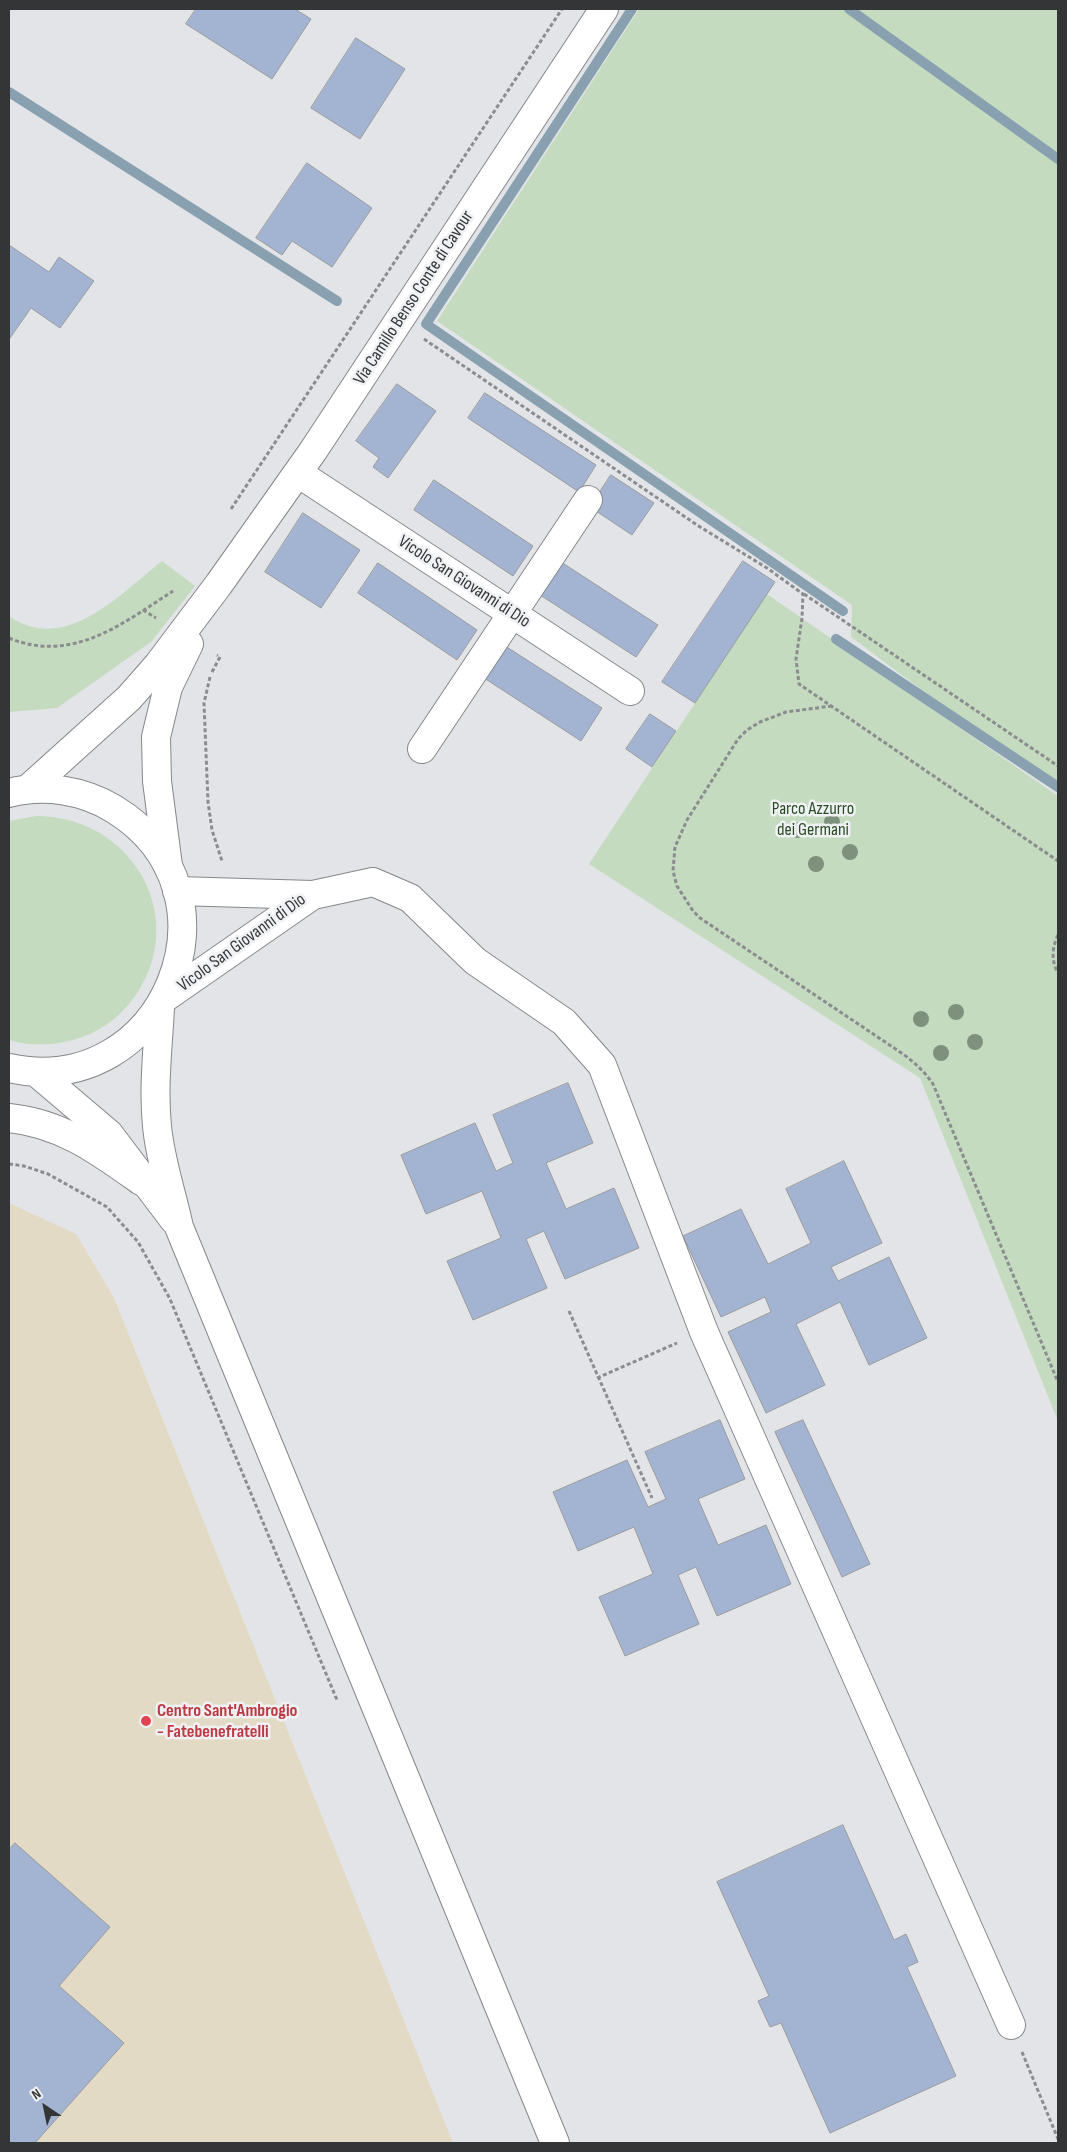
<!DOCTYPE html>
<style>
body{margin:0}
#map{position:relative;width:1067px;height:2152px;overflow:hidden;background:#e2e4e7;font-family:"Sofia Sans Condensed",sans-serif}
canvas{display:block}
.frame{position:absolute;inset:0;border:10px solid #343536;pointer-events:none}
.north{position:absolute;left:20px;top:2082px;width:50px;height:50px;-webkit-text-stroke:4px #f0f1f4;paint-order:stroke;rotate:326deg;font-size:14px;font-weight:700;line-height:20px;text-align:center;color:#343536}
.north::after{content:'';display:block;margin:auto;width:18px;height:22px;background:#343536;clip-path:polygon(50% 0,100% 100%,50% 72%,0 100%)}
</style>
<div id="map">
<canvas width="1067" height="2152"></canvas>
<div class="frame"></div>
<div class="north">N</div>
</div>
<script>
const g = document.querySelector('canvas').getContext('2d');
g.lineJoin = 'round';
function fillPath(path, color) {
  g.fillStyle = color;
  g.fill(path, 'evenodd');
}
function strokePath(path, color, width, dash) {
  g.strokeStyle = color;
  g.lineWidth = width;
  g.lineCap = dash ? 'butt' : 'round';
  g.setLineDash(dash || []);
  g.stroke(path);
}
function write(font, color, halo, rows, align = 'center') {
  g.font = font + ' "Sofia Sans Condensed",sans-serif';
  g.lineWidth = 5;
  g.setLineDash([]);
  g.textBaseline = 'middle';
  g.strokeStyle = halo;
  g.fillStyle = color;
  for (const [text, x, y, turn = 0] of rows) {
    g.save();
    g.translate(x, y);
    g.rotate((+turn || 0) * Math.PI / 180);
    g.textAlign = isNaN(turn) ? turn : align;
    if (halo) g.strokeText(text, 0, 0);
    g.fillText(text, 0, 0);
    g.restore();
  }
}
const medical = new Path2D(`
 M9,1203L76,1234L114,1298L453,2143H9Z`);
const green = new Path2D(`
 M639,9H1058V792L851,637L852,605L437,321Z
 M162,561L195,586L151,642L57,708L9,712V616C65,655 119,595 162,561Z
 M767,594L1058,796V1421L920,1078L589,864Z
 M36,816C128,816 189,911 138,992C126,1010 110,1025 90,1034C64,1045 36,1048 9,1040V821Z`);
const stream = new Path2D(`
 M632,9L426,324L843,611
 M849,9L1058,159
 M9,92L337,301
 M836,639L1058,787`);
const building = new Path2D(`
 M196,9H295L311,19L272,79L186,24Z
 M356,38L405,69L360,139L311,108Z
 M307,163L372,208L332,267L292,241L282,255L256,238Z
 M9,245L49,272L59,257L94,281L60,328L31,308L10,338L9,336Z
 M397,384L436,411L388,478L373,467L379,458L356,441Z
 M485,393L596,465L579,492L468,418Z
 M611,475L654,503L632,535L590,507Z
 M434,480L533,546L513,576L414,510Z
 M303,513L360,550L321,608L265,572Z
 M558,560L658,625L636,657L537,593Z
 M743,561L775,582L695,703L662,682Z
 M378,563L477,630L457,660L358,593Z
 M502,644L602,708L581,741L481,676Z
 M650,714L676,731L652,767L626,749Z
 M568,1083L593,1143L546,1163L566,1209L614,1188L639,1248L565,1279L544,1231L526,1239L547,1288L473,1320L447,1261L501,1238L482,1191L426,1214L401,1155L475,1123L496,1171L513,1163L493,1115Z
 M844,1161L882,1243L831,1267L838,1281L889,1257L927,1338L869,1365L840,1302L796,1324L825,1385L766,1413L728,1332L771,1312L765,1297L721,1317L683,1236L741,1209L768,1264L811,1243L786,1189Z
 M720,1420L745,1479L698,1499L718,1545L766,1525L791,1584L717,1616L696,1567L678,1575L699,1624L625,1656L599,1597L653,1574L634,1527L578,1551L553,1492L627,1460L648,1507L666,1499L645,1452Z
 M803,1420L870,1564L842,1577L775,1432Z
 M843,1825L894,1940L906,1934L918,1962L907,1967L956,2076L830,2133L781,2023L770,2027L758,2001L769,1996L717,1882Z
 M15,1843L110,1927L59,1986L124,2043L35,2143H9V1850Z`);
const path = new Path2D(`
 M424,339L697,525L767,568L803,594L802,618L796,659L799,684L1058,861
 M231,509L562,9
 M804,594L1058,766
 M143,610L156,618
 M9,638C72,664 122,624 173,591
 M212,672L220,657L217,655
 M210,677L204,703L208,802L212,830L222,861
 M832,706L786,712L760,722L747,730L738,739L687,820L675,847L673,871L677,886L693,911L700,918L903,1054C915,1063 924,1071 933,1084L1058,1382
 M1058,935C1052,947 1051,961 1058,973
 M9,1164L24,1166L48,1174L107,1207L138,1242L170,1299L337,1700
 M569,1311L652,1498
 M597,1378L677,1343
 M1022,2052L1058,2139`);
const minor = new Path2D(`
 M298,473L630,691
 M422,749L588,500
 M28,789L129,698L158,665L219,584L313,451L604,9
 M168,866L157,781L156,737L168,687L189,644
 M313,895L373,882L410,898L475,961L564,1022L602,1065L704,1332L1011,2025
 M166,997L313,895L177,891
 M9,1118C61,1123 99,1151 141,1181`);
const major = new Path2D(`
 M9,793C44,784 83,790 114,809C251,893 164,1102 9,1068
 M160,1008C158,1047 153,1087 157,1126C160,1160 172,1194 179,1227L555,2143
 M36,1072L109,1134L174,1220`);
const trees = [
 [832,822],
 [797,830],
 [850,852],
 [816,864],
 [956,1012],
 [921,1019],
 [975,1042],
 [941,1053]
];
const markers = [
 [146,1721,6,"#e0444e"]
];
const streetNames = [
 ["Via Camillo Benso Conte di Cavour",414,298,-57],
 ["Vicolo San Giovanni di Dio",464,582,33],
 ["Vicolo San Giovanni di Dio",242,943,-36]
];
const parkNames = [
 ["Parco Azzurro",813,809],
 ["dei Germani",813,830]
];
const healthNames = [
 ["Centro Sant'Ambrogio",157,1711],
 ["- Fatebenefratelli",157,1732]
];
fillPath(medical, '#e2dac4');
fillPath(green, '#c4dbc0');
strokePath(stream, '#88a0b0', 10);
fillPath(building, '#a2b4d2');
strokePath(building, '#9a9b9d', 1);
strokePath(minor, '#86878a', 30);
strokePath(major, '#86878a', 30);
strokePath(path, '#8a8c8e', 3, [4, 2.5]);
strokePath(minor, '#fff', 28);
strokePath(major, '#fff', 28);
g.fillStyle = '#7d917c';
for (const [x, y] of trees) {
  g.beginPath();
  g.arc(x, y, 8, 0, 2 * Math.PI);
  g.fill();
}
for (const [x, y, r, color] of markers) {
  const dot = new Path2D();
  dot.arc(x, y, r, 0, 2 * Math.PI);
  g.fillStyle = color;
  g.fill(dot);
  strokePath(dot, '#f0f1f4', 2);
}
write('18px', '#343536', '#f0f1f4', streetNames);
write('18px', '#2b4d24', '#f0f1f4', parkNames);
write('bold 18px', '#be3a42', '#f0f1f4', healthNames, 'left');
</script>
